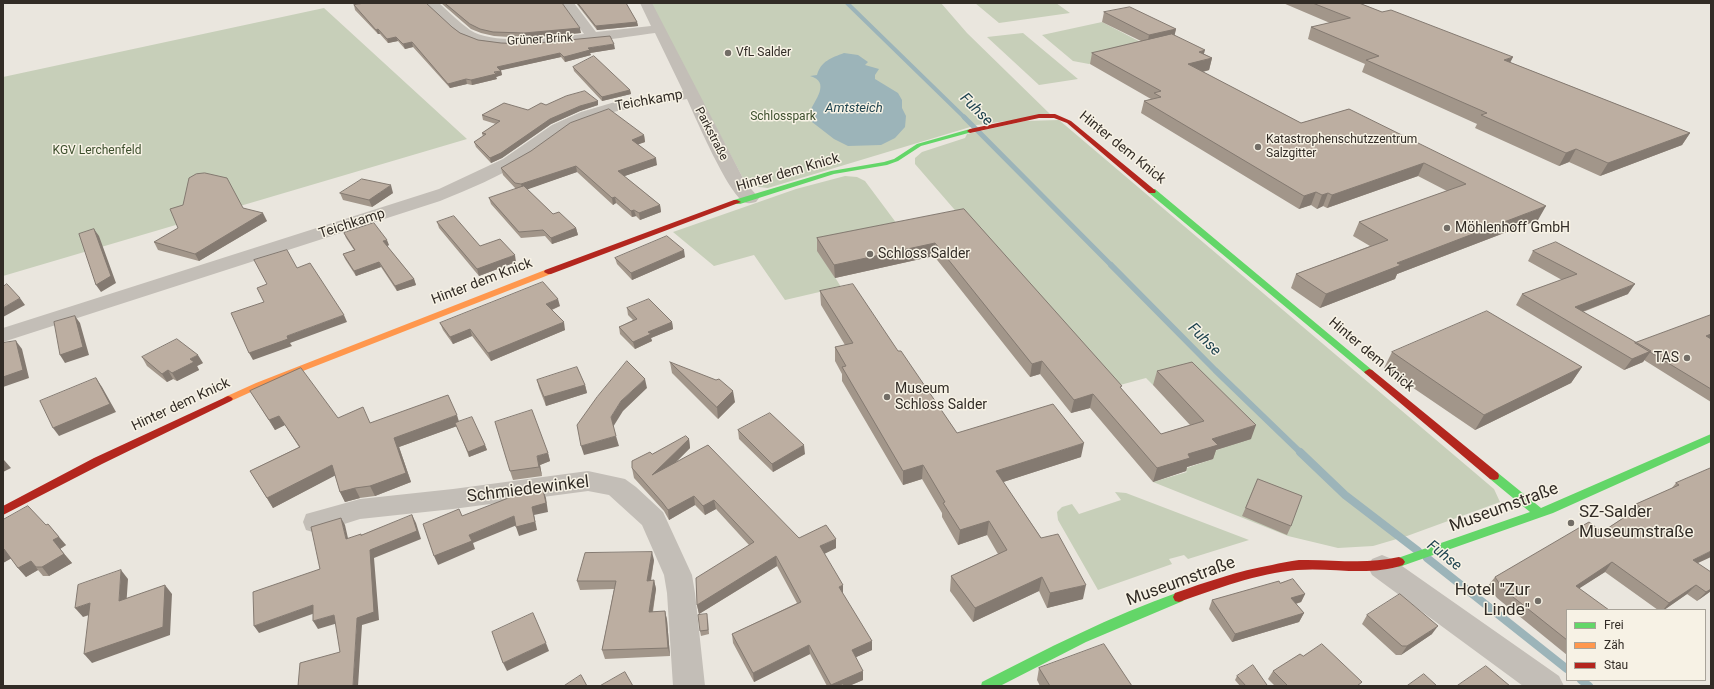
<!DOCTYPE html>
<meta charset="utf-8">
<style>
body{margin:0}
#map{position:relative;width:1714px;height:689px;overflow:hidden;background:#eae6de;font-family:Roboto,sans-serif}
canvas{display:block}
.frame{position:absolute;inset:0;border:4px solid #322c26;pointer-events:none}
.legend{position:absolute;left:1566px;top:609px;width:140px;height:72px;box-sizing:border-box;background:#f7f2e5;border:1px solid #a8a399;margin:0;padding:5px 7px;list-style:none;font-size:12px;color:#322c26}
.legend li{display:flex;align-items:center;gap:8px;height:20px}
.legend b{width:20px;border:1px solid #a8a399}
</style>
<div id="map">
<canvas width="1714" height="689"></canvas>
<div class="frame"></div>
<ul class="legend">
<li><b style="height:5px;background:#63d668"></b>Frei</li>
<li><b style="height:5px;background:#ff974d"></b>Zäh</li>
<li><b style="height:5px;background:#b3261e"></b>Stau</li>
</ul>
</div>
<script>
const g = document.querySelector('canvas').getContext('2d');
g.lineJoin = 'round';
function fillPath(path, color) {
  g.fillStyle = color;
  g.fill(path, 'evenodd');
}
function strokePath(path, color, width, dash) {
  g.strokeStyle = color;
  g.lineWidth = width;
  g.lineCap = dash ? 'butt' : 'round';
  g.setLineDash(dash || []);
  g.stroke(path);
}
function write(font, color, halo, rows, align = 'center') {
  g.font = font + ' Roboto,sans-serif';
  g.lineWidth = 3;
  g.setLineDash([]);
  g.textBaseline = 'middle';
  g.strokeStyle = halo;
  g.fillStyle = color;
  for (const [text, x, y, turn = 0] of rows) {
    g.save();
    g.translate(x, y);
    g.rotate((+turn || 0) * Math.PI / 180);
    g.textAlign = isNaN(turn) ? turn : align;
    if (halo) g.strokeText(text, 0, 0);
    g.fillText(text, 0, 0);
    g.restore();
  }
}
const green = new Path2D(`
 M650,3H941L967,33L1051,115L977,125L768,188L749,186L745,182Z
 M975,3H1056L1070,13L999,23Z
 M324,8L467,139L3,276V77Z
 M1102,22L1152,48L1089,64L1073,61L1042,35Z
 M1023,33L1078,79L1039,85L987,37Z
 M1059,120L1494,489L1500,502L1407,536L1373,546L1338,548L1288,536L1153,482L1187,472L1184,469L1213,459L1208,453L1251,438L1188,375L1153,385L1146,378L1109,388L915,164V158L922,152L965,138L967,134L1025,121Z
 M845,176L857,177L865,181L903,232L818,250L841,287L785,300L754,255L714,266L673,232L796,189Z
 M1115,492L1126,493L1249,540L1188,559L1184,555L1169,559L1172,564L1098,590L1058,520L1057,512L1062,507L1072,504L1079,514L1121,500Z`);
const water = new Path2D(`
 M844,53L858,55L868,62L865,65L879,69L875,75V79L898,93L902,100V108L906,116L905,127L895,138L881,145L848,146L834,139L812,122L809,113C815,100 831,82 810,76L817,75C821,61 831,58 844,53Z`);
const streamFar3 = new Path2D(`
 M847,3L965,118`);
const streamFar2 = new Path2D(`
 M964,117L1112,266`);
const streamFar1 = new Path2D(`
 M1111,265L1215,370L1301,453`);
const stream = new Path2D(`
 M1300,452L1345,495L1418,551
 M1427,558L1567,669
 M1581,680L1589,686`);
const street = new Path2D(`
 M426,3H439C449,12 459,22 470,30C494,46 556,37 584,34L562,3H574L596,32L651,26L640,3H652L745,182L759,198L756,202C752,203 748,204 744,202C728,193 696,119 687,99C650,105 612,109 578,124C558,133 543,149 525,160C499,177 469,189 440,201L3,342V328L439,189L503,159L552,125L581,112L615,102L683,91L655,33C608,39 502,59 462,36C454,32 431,10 426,3Z
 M588,471L625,479L636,487L663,512L692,575L695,593L705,686H673L667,593L664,575L642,525L609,495L588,491L453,509L360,519L316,533L306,530L303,522L306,514L360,499L453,489Z
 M1382,555L1392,559L1559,676L1564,686H1523L1372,575L1368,567L1372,559Z`);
const fast = new Path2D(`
 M970,129L973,131L972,132L921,146L898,161L887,165L834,174L740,204H737L733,202L734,200L831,171L884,162L894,159L917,144Z
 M1149,189H1155L1372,370L1374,372L1372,374H1366L1149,193Z
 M1711,434V442L1553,513L1399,567L1395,565L1393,562L1395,559L1530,512L1490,479L1489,476L1490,473L1494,472L1498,473L1541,508Z
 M1179,592L1183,593L1185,597L1183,601L1086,642L1000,686H981L982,682C1046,649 1111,616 1179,592Z`);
const slow = new Path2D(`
 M545,270H548L552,272L551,274L262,387L231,401H225L223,399L225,397L256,383Z`);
const jam = new Path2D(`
 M1039,114H1055L1071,121L1156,191L1155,193H1149L1067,123L1054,118H1039L970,133L967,131L970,129Z
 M734,200H737L741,202L551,274H548L544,272L545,270Z
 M1369,369L1372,370L1498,473L1499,476L1498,479L1494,480L1490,479L1366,374L1364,372Z
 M228,396L231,397L233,399L231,401L102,464L3,515V506L94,458Z
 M1399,557L1403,559L1405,562L1403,565C1368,577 1333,567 1297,570C1258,573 1216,589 1179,602L1175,601L1173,597L1175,593C1206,582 1238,571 1272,565C1280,563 1290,561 1299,560C1333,559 1364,565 1399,557Z`);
const wall = new Path2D(`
 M441,3H562L581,33L525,38L494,36L481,33L471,29Z
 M576,3H626L637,22L638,26L597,30Z
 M1283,3H1359L1690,133L1682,145L1600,176L1569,162L1559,166L1475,128L1477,124L1362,72L1365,64L1308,39L1311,27L1330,23Z
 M354,5L452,27L460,33L478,40L501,43L615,49L590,53L591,55L565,62L561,57L501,70L502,75L496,77L497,79L472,85L467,84L450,88L413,47L405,49L398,41L388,43L380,34H378L355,10Z
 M1104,12L1176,29L1174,35L1204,54L1212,58L1209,70L1203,72L1301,123L1349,109L1538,220L1397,274L1395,279L1320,308L1291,288L1296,274L1370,246L1353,236L1359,222L1447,191L1418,176L1327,208L1323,206L1317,209L1311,205L1299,209L1141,113L1144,101L1151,99L1090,64L1092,53L1141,41L1102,22Z
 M573,67L630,90L631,94L602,101L574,71Z
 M598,101V105L580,111L551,124L502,158L491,163L476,147L474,142L483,137L482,133L496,124L483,120L482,115L528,110L546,105Z
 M644,135L645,142L638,144L657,165L624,176L660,205L661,212L640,220L636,216L632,217L616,203L613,205L577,172L527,189L553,214L576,228L578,235L552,244L545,236L521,238L491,204L489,198L516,189L503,175L501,168Z
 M340,193H393L372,207L343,200Z
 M243,208L267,221L199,261L158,250L154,242Z
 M964,209L1161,434L1190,425L1153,385L1157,371L1251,439L1216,450L1213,459L1187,467L1186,471L1153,482L1090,408L1071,413L1040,374L1030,377L934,256L835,278L817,251V238Z
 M437,222L480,246L516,262L479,276L439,228Z
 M344,233L389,245L387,246L414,279L416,285L397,291L381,267L356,276L345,259L343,254L354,250L346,238Z
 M1533,251L1628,294L1583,312L1635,343L1711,315V402L1644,360L1643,362L1624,370L1516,305L1522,294L1562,280L1528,261Z
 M685,257L632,280L617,264L615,258Z
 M820,291L898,351L957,433L1081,457L1003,482L1083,599L1047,608L1039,591L973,622L950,591L951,576L998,554L987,535L958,545L942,517V513L922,479L903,485L842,381V374L835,361V347L845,345L821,305Z
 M560,306L552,310L565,330L491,361L472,336L453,344L443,330L440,323Z
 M627,308L672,322L673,329L651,338L652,341L635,349L620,334L619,327L633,320L628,315Z
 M1392,352L1582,367L1571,383L1475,430L1384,368Z
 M142,357L203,363L197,366L199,370L177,381L173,379L167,382L147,366Z
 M670,362L735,402L718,419L672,373Z
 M537,380L585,385L587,393L546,406L539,388Z
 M250,391L338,418L370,423L459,422L485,445L487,450L469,457L457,426L399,447L411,482L375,496L360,498L345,502L340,492L335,475L273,508L250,471L299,447L285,425L275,430L256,400Z
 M738,430L805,454L773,472L739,439Z
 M689,439L690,448L675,463L799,538L836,548L824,554L843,594L872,650L856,657L863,680L849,686H827L810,654L754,682L733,643L732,634L797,603L777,566L699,614L697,605L749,545L716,509L705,515L695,505L669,520L664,511L634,478L632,468L652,454Z
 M548,453L550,461L540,465L542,476L513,480L510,471Z
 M1711,468L1698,563L1711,591L1697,601L1687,594L1664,610H1658L1605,572L1579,588L1567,610V655L1497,598L1488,586L1495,577L1602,532L1629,514L1628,513L1636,504L1671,489L1676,483Z
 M1258,479L1291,526L1287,535L1242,516Z
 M3,520L66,545L60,549L72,563L49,576H43L38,570L26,577L18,568L11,558L3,563Z
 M654,560L651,581L654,580L656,589L653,612L665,611L667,620L670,656L605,659L602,650L614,589L580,590L577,581Z
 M1280,583L1305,594L1301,602L1296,604L1304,613L1299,622L1232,642L1209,609L1212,600Z
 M1367,615L1432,634L1401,655H1396L1362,624Z
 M708,619L709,634L701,636L700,631Z
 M1303,656L1360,686H1275L1268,679L1273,671Z
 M1039,668L1132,686H1040L1037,680Z
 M1237,676L1266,686H1240L1235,680Z`);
const shadedWall = new Path2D(`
 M637,22L638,26L597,30L596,26Z
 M580,28L581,33L525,38L524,33Z
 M378,29L380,34H378L376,30Z
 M1176,29L1174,38L1147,45L1149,35Z
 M396,37L398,41L388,43L387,39Z
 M412,42L413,47L405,49L403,44Z
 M614,44L615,49L590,53L591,55L565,62L564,57L588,48Z
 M1205,50L1202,61L1212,58L1209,70L1186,76L1188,64L1199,52Z
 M560,53L561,57L498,71L497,67Z
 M1513,57L1507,69L1504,60Z
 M501,71L502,75L496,77L497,79L472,85L471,80Z
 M466,79L467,84L450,88L448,84Z
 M630,90L631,94L602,101V97Z
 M598,101V105L580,111L551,124L502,158L491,163L490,158L550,119L580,106Z
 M1690,133L1682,145L1600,176L1608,163Z
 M644,135L645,142L634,146L632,140Z
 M1576,149L1569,162L1559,166L1566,153Z
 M656,158L657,165L619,178L618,171Z
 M1424,163L1418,176L1327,208L1332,195Z
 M576,166L577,172L523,191L521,184Z
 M391,185L393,193L372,207L369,200Z
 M1316,192L1311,205L1299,209L1304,196Z
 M1328,193L1323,206L1317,209L1322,195Z
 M615,197L616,203L613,205L612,198Z
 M660,205L661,212L640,220L639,213Z
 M1546,206L1538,220L1397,274L1395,279L1320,308L1326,294L1397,263Z
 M634,210L636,216L632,217L631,211Z
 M263,213L267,221L199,261L195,254Z
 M576,228L578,235L552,244L551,238Z
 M94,229L99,236L116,283L101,292L96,285Z
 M387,240L389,245L385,247L383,241Z
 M935,243L934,256L835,278L834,265Z
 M684,250L685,257L632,280L631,273Z
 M515,255L516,262L479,276L477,269Z
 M379,262L381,267L356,276L354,271Z
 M414,279L416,285L397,291L395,286Z
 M1635,284L1628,294L1568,317L1575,307Z
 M20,298L25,305L3,317V308Z
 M558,299L560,306L548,311L546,304Z
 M344,315L347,322L290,343L292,346L253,360L249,353L287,336Z
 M75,316L80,323L89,355L65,363L60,355Z
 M564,322L565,330L491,361L488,353Z
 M672,322L673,329L651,338L652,341L635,349L633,342L648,332Z
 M470,329L472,336L453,344L450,337Z
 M1711,334V339L1706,336Z
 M16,341L22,349L29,378L3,387V377Z
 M1651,351L1643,362L1624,370L1632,359Z
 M198,355L203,363L197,366L199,370L177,381L172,373L190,359Z
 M1042,361L1040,374L1030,377L1032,364Z
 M1582,367L1571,383L1475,430L1484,415Z
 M168,370L173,379L167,382L162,374Z
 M96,378L102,387L116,412L59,436L53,428Z
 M645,379L647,388L623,411L613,427L611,417L621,401Z
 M585,385L587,393L546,406L544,397Z
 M733,391L735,402L718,419L717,407Z
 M1093,394L1090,408L1071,413L1074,400Z
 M457,415L460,425L399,447L411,482L375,496L370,486L394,438Z
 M279,416L285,425L275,430L269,420Z
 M1256,425L1251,439L1216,450L1213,459L1187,467L1186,471L1153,482L1157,468L1188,454L1212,439Z
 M616,436L619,446L584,455L581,446Z
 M689,439L690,448L654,484L652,475Z
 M1084,443L1081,457L994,485L996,471Z
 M485,445L487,450L469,457L468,452Z
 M804,445L805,454L773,472L772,464Z
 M548,453L550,461L540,465L542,476L539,467L537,456Z
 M4,460L11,468L3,472V461Z
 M332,465L338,474L273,508L267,498Z
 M923,465L922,479L903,485V471Z
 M355,488L360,498L345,502L340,492Z
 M543,490L546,498L548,512L534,515L537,530L519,536L516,527L532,507Z
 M694,496L695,505L669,520L668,510Z
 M714,500L716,509L705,515L703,506Z
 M412,515L416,523L421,539L374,558L379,620L362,625L358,686H353L357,618L370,550Z
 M514,516L517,525L473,543L475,549L438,565L434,556L469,535Z
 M341,518L345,525L350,547L346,539Z
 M989,521L987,535L958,545L960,530Z
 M48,524L66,545L60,549L72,563L49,576L42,567L53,540Z
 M836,539V548L820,556V546Z
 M4,549L12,558L3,563V550Z
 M1711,551V557L1685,569L1693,560Z
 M652,552L654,560L649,589L647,581Z
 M776,556L777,566L699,614L697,605Z
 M31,561L38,570L26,577L18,568Z
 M1612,562L1605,572L1569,595L1576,586Z
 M121,570L128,579L126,609L119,601Z
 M1042,577L1039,591L973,622L975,608Z
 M654,580L656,589L651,620L649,612Z
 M165,585L172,594L170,635L92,663L84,654Z
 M843,585V594L839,587Z
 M1086,585L1083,599L1047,608L1050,593Z
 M1696,585L1687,594L1664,610H1663L1669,603Z
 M1711,589V591L1697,601L1706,592Z
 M1305,594L1301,602L1287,606L1291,598Z
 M90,603L98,612L83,617L75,608Z
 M313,605L318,612L259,633L254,626Z
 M665,611L667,620L670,656L668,648Z
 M1304,613L1299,622L1232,642L1235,634Z
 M334,615L338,623L318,629L313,621Z
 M1438,626L1432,634L1401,655L1407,646Z
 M872,641V650L852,659V650Z
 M546,643L549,651L507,671L503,663Z
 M809,645L810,654L754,682L753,673Z
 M863,671V680L849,686H831V685Z`);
const building = new Path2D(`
 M365,3H426L452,27L460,33L478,40L501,43L527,44L610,36L614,44L588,48L590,50L564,57L560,53L497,67L501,71L494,72L496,74L471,80L466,79L448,84L412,42L403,44L396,37L387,39L378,29L376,30L354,5Z
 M445,3H562L580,28L524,33L493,32L480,29L470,24Z
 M578,3H626L637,22L596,26Z
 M1313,3H1359L1382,12L1391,10L1513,57L1504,60L1690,133L1608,163L1576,149L1566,153L1481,115L1487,113L1366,60L1379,56L1311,27L1350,18Z
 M1130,7L1176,29L1149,35L1104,12Z
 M1172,34L1205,50L1199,52L1212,58L1188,64L1301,123L1349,109L1546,206L1397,263L1401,265L1326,294L1296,274L1388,240L1359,222L1466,184L1424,163L1332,195L1328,193L1322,195L1316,192L1304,196L1144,101L1161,97L1154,93L1161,91L1092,53Z
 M594,56L630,90L602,97L573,67Z
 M585,91L598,101L580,106L550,119L501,153L490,158L474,142L486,134L482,133L500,121L482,115L504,103L528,110L541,103L546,105L566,96Z
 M609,109L644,135L632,140L656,158L618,171L660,205L639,213L634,210L631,211L615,197L612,198L576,166L521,184L515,183L501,168L531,151L570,123Z
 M205,173L227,178L243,208L263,213L195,254L154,242L178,228L170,209L183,205L189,178L196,174Z
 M362,179L391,185L369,200L340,193Z
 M524,186L553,214L559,212L576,228L551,238L543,230L519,232L489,198Z
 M964,209L1122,386L1120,387L1161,434L1204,421L1157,371L1192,362L1256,425L1212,439L1218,445L1188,454L1190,458L1157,468L1093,394L1074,400L1042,361L1032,364L935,243L834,265L817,238Z
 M454,216L480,246L500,239L515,255L477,269L437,222Z
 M374,223L387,240L383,241L414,279L395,286L379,262L354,271L343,254L355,250L344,233Z
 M94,229L111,276L96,285L79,234Z
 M667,236L684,250L631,273L615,258Z
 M1556,242L1635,284L1575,307L1651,351L1632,359L1522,294L1577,274L1533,251Z
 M287,250L297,268L310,263L344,315L287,336L288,339L249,353L231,313L264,302L257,288L267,284L254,260Z
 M543,282L558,299L546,304L564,322L488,353L470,329L450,337L440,323Z
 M7,284L20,298L3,308V287Z
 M853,284L898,351H901L957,433L1053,404L1084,443L996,471L1041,538L1058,534L1086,585L1050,593L1042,577L975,608L951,576L1007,550L989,521L960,530L943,503L945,502L923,465L903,471L842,367L846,366L835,347L853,343L820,291Z
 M649,299L672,322L648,332L651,334L633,342L619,327L637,319L627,308Z
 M1487,311L1582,367L1484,415L1392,352Z
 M1711,315V334L1706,336L1711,339V389L1635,343Z
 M75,316L83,347L60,355L54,322Z
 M177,339L198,355L190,359L194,362L172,373L168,370L162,374L142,357Z
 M16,341L23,370L3,377V343Z
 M627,361L645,379L621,401L611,417L616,436L581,446L577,425L597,397Z
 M670,362L716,380L719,379L733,391L717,407Z
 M577,367L585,385L544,397L537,380Z
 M301,368L338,418L363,407L370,423L448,395L457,415L394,438L406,473L370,486L355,488L340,492L332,465L267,498L250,471L300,447L279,416L269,420L250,391Z
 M96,378L110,404L53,428L40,401Z
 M532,410L548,453L537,456L539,467L510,471L495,422Z
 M770,413L804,445L772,464L738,430Z
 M472,417L485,445L468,452L455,423Z
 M686,436L689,439L652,475L708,445L799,538L826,525L836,539L820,546L843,585L839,587L872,641L852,650L863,671L831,685L809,645L753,673L732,634L801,602L776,556L697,605L696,578L754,542L714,500L703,506L694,496L668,510L662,502L632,468V461L650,452L652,454Z
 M1711,468V551L1693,560L1711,572V589L1706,592L1696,585L1669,603L1612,562L1576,586L1609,610H1567V640L1503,589L1495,577L1589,522L1602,532L1640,507L1636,504L1679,485L1676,483Z
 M1258,479L1302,496L1291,526L1246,508Z
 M543,490L546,503L532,507L535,522L516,527L514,516L469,535L472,541L434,556L423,524L459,509L462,516L511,497L510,494Z
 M28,506L46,525L48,524L59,537L53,540L64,554L42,567H36L31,561L18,568L4,549L3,550V520Z
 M412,515L417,531L370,550L374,612L357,618L353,686H298L300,663L340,652L334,615L313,621V605L254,626L253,592L320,569L311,527L341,518L346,539L361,534V535Z
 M652,552L647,581L654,580L649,612L665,611L668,648L602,650L616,581H577L585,553Z
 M121,570L119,601L165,585L163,627L84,654L90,603L75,608L78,585Z
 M1293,579L1305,594L1291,598L1304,613L1235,634L1212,600L1279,581L1280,583Z
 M1400,594L1438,626L1407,646H1402L1367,615Z
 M533,613L546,643L503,663L492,632Z
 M707,614L708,630L700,631L698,615Z
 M1104,644L1132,686H1050L1039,668Z
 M1322,644L1362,682L1357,686H1288L1273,671L1300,654L1303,656Z
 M1253,665L1267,685L1265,686H1246L1237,676Z
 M1486,666L1510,686H1457Z
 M625,672L633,686H600Z
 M1424,674L1437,686H1407Z
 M581,675L587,686H564Z
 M843,684L844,686H838Z`);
const markers = [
 [728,53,4,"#726d66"],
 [1258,147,4,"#726d66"],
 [1447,228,4,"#726d66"],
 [870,254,4,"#726d66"],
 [1687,358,4,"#726d66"],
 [887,397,4,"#726d66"],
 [1571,523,4,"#726d66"],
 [1538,601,4,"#726d66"]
];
const farStreetnames = [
 ["Grüner Brink",540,40,-3],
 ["Parkstraße",711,134,63]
];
const farPoinames = [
 ["VfL Salder",736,53],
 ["Katastrophenschutzzentrum",1266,140],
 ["Salzgitter",1266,154]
];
const farParknames = [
 ["Schlosspark",783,117],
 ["KGV Lerchenfeld",97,151]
];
const farWaternames = [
 ["Amtsteich",854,109]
];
const streetNames = [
 ["Teichkamp",649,101,-10],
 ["Hinter dem Knick",1122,148,39],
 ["Hinter dem Knick",788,173,-16],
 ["Teichkamp",352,224,-18],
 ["Hinter dem Knick",482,282,-21],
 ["Hinter dem Knick",1371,355,40],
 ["Hinter dem Knick",181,405,-25]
];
const poiNames = [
 ["Möhlenhoff GmbH",1455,228],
 ["Schloss Salder",878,254],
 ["TAS",1679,358,"right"],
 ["Museum",895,389],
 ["Schloss Salder",895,405]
];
const waterNames = [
 ["Fuhse",976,110,45],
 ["Fuhse",1204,340,45],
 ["Fuhse",1444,556,38]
];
const nearStreetnames = [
 ["Schmiedewinkel",528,490,-7],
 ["Museumstraße",1504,508,-20],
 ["Museumstraße",1181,582,-20]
];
const nearPoinames = [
 ["SZ-Salder",1579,513],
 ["Museumstraße",1579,533],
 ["Hotel \"Zur",1530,591,"right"],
 ["Linde\"",1530,611,"right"]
];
fillPath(green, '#c7cfb9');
fillPath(water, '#9cb4b9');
strokePath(streamFar3, '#9cb4b9', 4);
strokePath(streamFar2, '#9cb4b9', 5);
strokePath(streamFar1, '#9cb4b9', 6);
strokePath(stream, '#9cb4b9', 8);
fillPath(street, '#c3beb7');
fillPath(fast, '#63d668');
fillPath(slow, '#ff974d');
fillPath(jam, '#b3261e');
fillPath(wall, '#a2968a');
fillPath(shadedWall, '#847a71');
fillPath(building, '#bcaea1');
strokePath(building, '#847a71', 1);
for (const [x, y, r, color] of markers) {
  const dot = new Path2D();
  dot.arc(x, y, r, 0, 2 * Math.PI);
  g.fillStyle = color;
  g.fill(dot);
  strokePath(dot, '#f7f2e5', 1.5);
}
write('12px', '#322c26', '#f7f2e5', farStreetnames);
write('12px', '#322c26', '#f7f2e5', farPoinames, 'left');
write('12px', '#3c4e2c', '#f7f2e5', farParknames);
write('italic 13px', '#1f4450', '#f7f2e5', farWaternames);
write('14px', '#322c26', '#f7f2e5', streetNames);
write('14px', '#322c26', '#f7f2e5', poiNames, 'left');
write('italic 15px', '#1f4450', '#f7f2e5', waterNames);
write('17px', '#322c26', '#f7f2e5', nearStreetnames);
write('17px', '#322c26', '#f7f2e5', nearPoinames, 'left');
</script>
